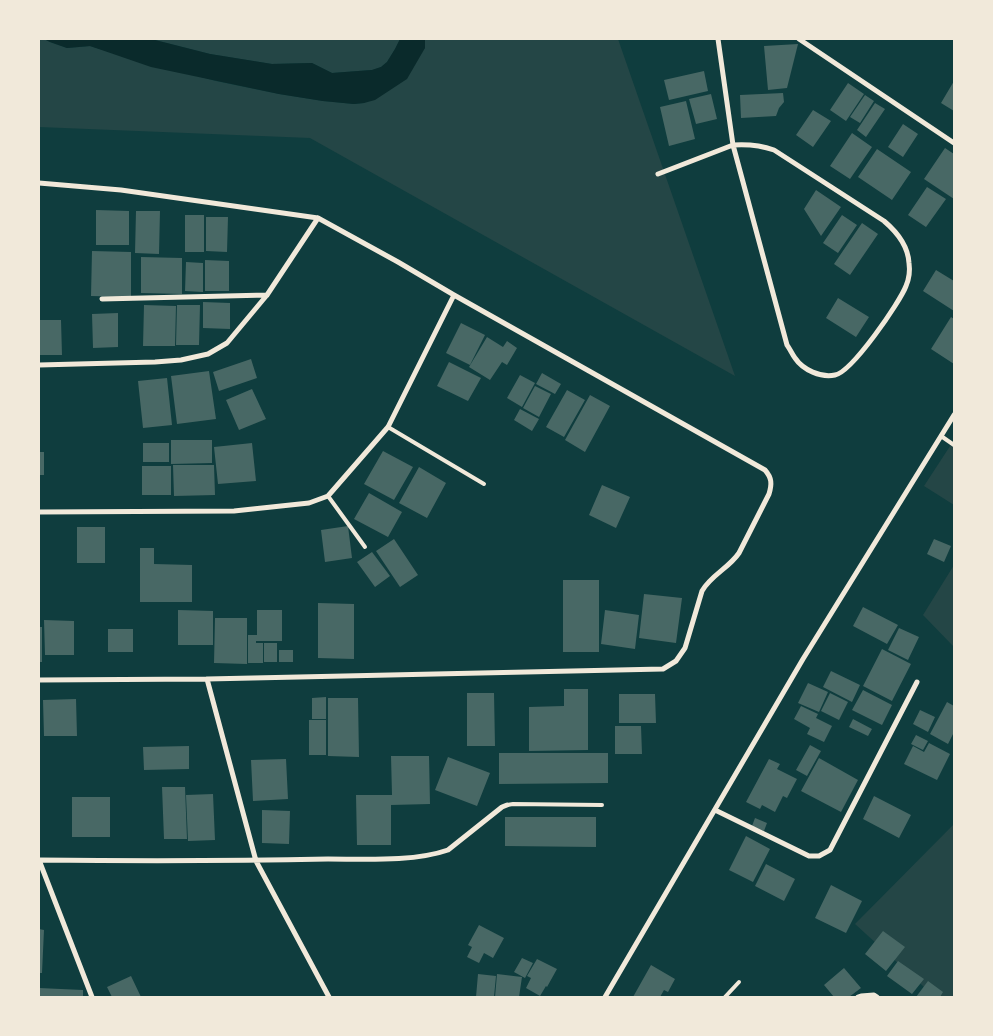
<!DOCTYPE html>
<style>
body{margin:0}
#map{position:relative;width:993px;height:1036px;overflow:hidden;background:#0f3d3e;font-family:Commissioner,sans-serif}
canvas{display:block}
.frame{position:absolute;inset:0;border:40px solid #f1e9da;pointer-events:none}
</style>
<div id="map">
<canvas width="993" height="1036"></canvas>
<div class="frame"></div>
</div>
<script>
const g = document.querySelector('canvas').getContext('2d');
g.lineJoin = 'round';
function fillPath(path, color) {
  g.fillStyle = color;
  g.fill(path, 'evenodd');
}
function strokePath(path, color, width, dash) {
  g.strokeStyle = color;
  g.lineWidth = width;
  g.lineCap = dash ? 'butt' : 'round';
  g.setLineDash(dash || []);
  g.stroke(path);
}
const green = new Path2D(`
 M39,39H44L50,42L67,48L90,46L113,53L216,81L279,94L323,101L354,104L364,103L425,48V39H618L735,376L310,138L39,127Z
 M151,39H400L395,49L387,62L381,67L372,70L332,73L312,63L272,64L210,54Z
 M954,440V505L924,486Z
 M954,565V647L923,615Z
 M954,824V997H935L855,924Z`);
const water = new Path2D(`
 M44,39H151L210,54L272,64L312,63L332,73L372,70L381,67L387,62L395,49L400,39H425V48L407,79L375,100L364,103L354,104L323,101L279,94L151,67L90,46L67,48L50,42Z`);
const building = new Path2D(`
 M798,44L787,88L768,90L764,46Z
 M704,71L708,91L669,100L664,80Z
 M954,81V111L941,103Z
 M848,83L864,94L846,121L830,110Z
 M783,93L784,102L779,108L776,116L741,118L740,95Z
 M711,94L717,119L696,124L689,99Z
 M865,95L874,101L860,123L850,117Z
 M686,101L695,139L669,146L660,107Z
 M875,103L885,109L866,137L857,130Z
 M813,110L831,121L813,147L796,135Z
 M903,124L918,134L903,157L888,147Z
 M852,133L872,147L850,179L830,166Z
 M945,148L954,154V199L924,179Z
 M877,149L911,172L892,200L858,177Z
 M927,187L946,199L926,227L908,215Z
 M816,190L841,207L821,236L804,209Z
 M96,210L129,211V245H96Z
 M136,211H160L159,254L135,253Z
 M185,215H204V252H185Z
 M842,215L857,225L838,253L823,243Z
 M206,217H228L227,252L206,251Z
 M862,223L878,234L850,275L834,264Z
 M92,251L131,252V297L91,296Z
 M141,257L182,258V294L141,293Z
 M205,260L229,261V291H205Z
 M186,262L203,263V292L185,291Z
 M936,270L954,281V311L923,291Z
 M838,298L869,317L856,337L826,318Z
 M203,302L230,303V329L203,328Z
 M144,305L176,306L175,346H143Z
 M177,305H200L199,345H176Z
 M118,313V347L93,348L92,314Z
 M951,317L954,319V364L931,349Z
 M39,320H61L62,355H39Z
 M461,323L485,335L470,365L446,353Z
 M487,337L503,347L507,341L517,348L507,365L502,362L490,380L469,367Z
 M251,359L257,378L219,391L213,372Z
 M449,362L481,378L468,401L437,386Z
 M209,371L216,419L177,424L171,376Z
 M542,373L561,384L555,394L536,384Z
 M520,375L535,383L522,407L507,398Z
 M167,378L172,425L143,428L138,381Z
 M535,386L551,394L539,417L523,408Z
 M252,389L266,419L239,430L226,400Z
 M567,390L585,400L564,437L546,427Z
 M590,395L610,406L585,452L565,440Z
 M520,409L539,419L532,431L514,420Z
 M171,440H212V463L171,464Z
 M143,443H169V462H143Z
 M252,443L256,481L218,484L214,447Z
 M383,451L413,467L394,500L364,484Z
 M39,452H44V475H39Z
 M173,465H214L215,495L174,496Z
 M142,466H171V495H142Z
 M419,467L446,483L427,518L399,503Z
 M602,485L630,497L616,528L589,515Z
 M369,493L402,512L388,537L354,519Z
 M348,526L352,558L325,562L321,530Z
 M77,527H105V563H77Z
 M394,539L418,575L400,587L376,551Z
 M934,539L951,546L944,562L927,554Z
 M140,548H154V564L192,565V602H140Z
 M372,552L390,576L375,587L357,562Z
 M563,580H599V652H563Z
 M644,594L682,598L676,643L639,638Z
 M318,603L354,604V659L318,658Z
 M863,607L898,625L887,644L853,626Z
 M178,610L213,611V645H178Z
 M257,610H282V641H256V643H263V663H248V635H257Z
 M605,610L639,615L635,649L601,644Z
 M215,618H247V664L214,663Z
 M44,620L74,621V655H45Z
 M39,627H42V662H39Z
 M899,628L919,637L908,660L888,650Z
 M108,629H133V652H108Z
 M264,643H277V662H264Z
 M882,649L911,664L892,701L863,686Z
 M279,650H293V662H279Z
 M831,671L860,685L852,702L823,687Z
 M808,683L828,692L819,712L798,703Z
 M564,689H588V750L529,751V707L564,706Z
 M863,690L892,705L882,725L852,710Z
 M467,693H494L495,746H467Z
 M830,693L848,702L839,720L821,711Z
 M619,694H655L656,723H619Z
 M326,697V719H312V698Z
 M328,698H358L359,757L328,756Z
 M76,699L77,736H44L43,700Z
 M947,702L954,706V732L948,744L930,734Z
 M801,706L818,714L816,718L832,726L824,742L807,734L810,728L794,719Z
 M920,710L935,717L928,732L913,724Z
 M853,719L872,729L868,736L849,727Z
 M309,720H326V755H309Z
 M615,726H641L642,754H615Z
 M916,735L928,741L923,750L911,744Z
 M929,743L950,754L937,780L904,764L913,746L924,752Z
 M810,745L821,751L807,776L796,770Z
 M189,746V769L144,770L143,747Z
 M499,753H608V783L499,784Z
 M391,756H429L430,804L391,805V845H357L356,795H392Z
 M448,757L490,773L477,806L435,790Z
 M819,758L858,780L841,812L801,791Z
 M286,759L288,799L253,801L251,760Z
 M769,759L780,764L777,769L797,779L787,798L783,796L775,812L762,805L760,809L746,802Z
 M162,787H185L187,839H164Z
 M213,794L215,840L188,841L186,795Z
 M874,796L911,815L899,838L863,819Z
 M72,797H110V837H72Z
 M262,810L290,811L289,844L262,843Z
 M505,817H596V847L505,846Z
 M755,818L767,823L764,831L752,826Z
 M746,836L770,849L753,882L729,870Z
 M766,864L795,879L784,901L755,886Z
 M831,885L862,901L846,933L815,918Z
 M479,925L504,938L493,958L484,953L479,963L467,957L472,947L468,945Z
 M39,929L44,930L42,973H39Z
 M883,931L905,947L886,971L865,954Z
 M522,958L533,963L525,978L514,972Z
 M537,959L557,969L547,987L546,986L540,996L526,988L531,978L527,976Z
 M898,961L924,979L912,994L887,976Z
 M651,965L675,979L668,992L664,990L660,997H633Z
 M844,968L861,988L849,997H834L824,985Z
 M478,974L496,976L494,997H476Z
 M497,974L522,977L519,997H495Z
 M131,976L141,997H112L107,987Z
 M928,981L943,992L940,997H916Z
 M39,988L83,990V997H39Z`);
const service = new Path2D(`
 M388,427L484,484
 M941,436L954,445
 M328,496L365,547
 M507,805L513,804L602,805
 M725,997L739,982`);
const minor = new Path2D(`
 M799,39L954,143
 M658,174L733,145C748,144 760,145 774,150L884,221C897,232 908,245 909,263C910,270 909,279 906,286C900,302 852,372 835,375C821,378 803,370 795,358C792,354 790,349 787,345L733,145L718,39
 M39,183L121,190L318,218L398,262L454,295L765,470C772,478 772,484 769,494L739,553C729,568 711,575 702,591L685,648L676,661L663,669L207,679L39,680
 M102,299L267,295
 M39,365L155,362L181,360L208,354L227,343L267,295L318,218
 M39,512L234,511L309,503L328,496L388,427L454,295
 M207,679L256,861L329,997
 M715,810L809,856H819L830,850L917,682
 M39,860C135,861 231,861 328,859C364,859 414,862 448,850L502,807L507,805
 M39,860L92,997
 M605,997L803,659L954,415
 M858,997L861,996L874,995L877,997`);
fillPath(green, '#244646');
fillPath(water, '#0a2a2b');
fillPath(building, '#486865');
strokePath(service, '#f1e9da', 4);
strokePath(minor, '#f1e9da', 5);
</script>
